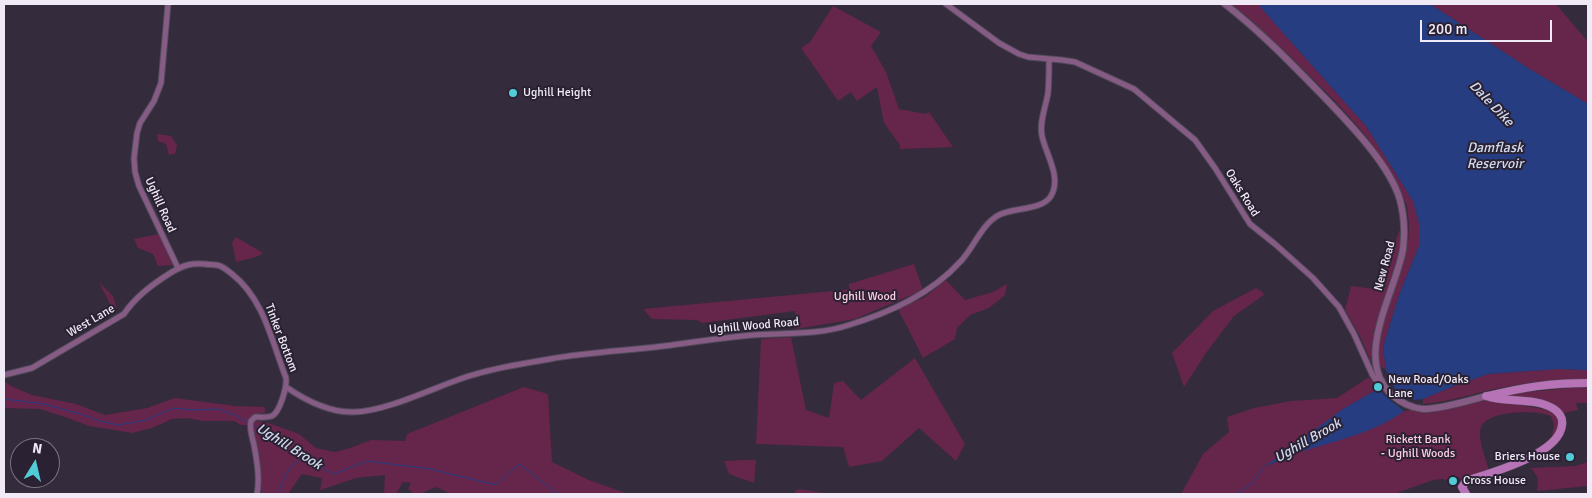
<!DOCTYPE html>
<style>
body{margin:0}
#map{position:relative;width:1592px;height:498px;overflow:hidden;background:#342b3d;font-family:Signika,sans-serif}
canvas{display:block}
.frame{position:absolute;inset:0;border:5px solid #f0eaf6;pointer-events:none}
.north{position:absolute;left:10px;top:438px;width:50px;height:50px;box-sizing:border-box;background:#2a2233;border:1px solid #797281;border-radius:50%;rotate:9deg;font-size:14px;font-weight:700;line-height:20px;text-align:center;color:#f0eaf6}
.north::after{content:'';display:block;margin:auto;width:18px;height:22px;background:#52cbd9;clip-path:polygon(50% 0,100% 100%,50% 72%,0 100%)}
.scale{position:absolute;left:1420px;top:20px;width:132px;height:22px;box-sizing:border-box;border:2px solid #f0eaf6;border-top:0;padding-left:6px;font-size:15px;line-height:18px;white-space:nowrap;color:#f0eaf6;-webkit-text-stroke:4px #2a2233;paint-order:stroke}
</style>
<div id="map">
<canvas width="1592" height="498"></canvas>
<div class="frame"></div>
<div class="north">N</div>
<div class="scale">200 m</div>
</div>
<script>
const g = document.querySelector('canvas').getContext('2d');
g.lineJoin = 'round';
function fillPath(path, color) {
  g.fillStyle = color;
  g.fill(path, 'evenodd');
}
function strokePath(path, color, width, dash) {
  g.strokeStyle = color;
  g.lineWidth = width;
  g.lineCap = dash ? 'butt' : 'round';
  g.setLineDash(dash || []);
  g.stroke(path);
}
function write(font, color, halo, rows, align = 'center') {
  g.font = font + ' Signika,sans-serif';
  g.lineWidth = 4;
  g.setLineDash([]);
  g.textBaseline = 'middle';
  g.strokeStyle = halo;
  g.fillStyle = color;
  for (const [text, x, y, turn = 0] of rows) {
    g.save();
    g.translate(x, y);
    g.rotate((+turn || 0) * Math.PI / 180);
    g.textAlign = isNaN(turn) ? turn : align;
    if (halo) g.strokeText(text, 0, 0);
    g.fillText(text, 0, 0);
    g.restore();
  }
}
const green = new Path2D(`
 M1231,4H1258L1284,34L1366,126L1413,201L1419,223V246L1400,292L1383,347L1386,370L1380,366L1377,350L1393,289L1408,243L1409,224L1407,206L1397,182L1367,137L1335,101L1292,58L1248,17Z
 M1430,4H1556L1588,42V104L1528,68Z
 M833,6L881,32L871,46L886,72L899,109L926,114L929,112L953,147L900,149V145L884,123L877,87L857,101L851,92L838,101L801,48L810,42Z
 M157,134L171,136L177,145L175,154L169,155L166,144L158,141Z
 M1401,226C1402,241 1398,254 1394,269C1385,299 1370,332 1372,364L1361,338L1345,310L1351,286L1375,289L1384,264L1390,257Z
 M159,234L173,265L158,266L153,254L138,248L134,239Z
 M236,237L263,253L259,256L236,262L232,242Z
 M914,264L923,290L855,319L796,329L795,311L702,323L697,320L652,319L643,309L844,290L849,289V284Z
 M946,280L965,300L993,292L1007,284L1005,295L989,308L970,315L957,328L955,339L923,358L898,309L925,297Z
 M99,282L113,296L117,309L113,310Z
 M1256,288L1265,294L1234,316L1206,353L1184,387L1172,353L1213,311Z
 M791,337L806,410L829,418L834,383L843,381L861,400L915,358L965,444L956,461L919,428L882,461L849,467L843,447L756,444L761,339Z
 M1558,369L1588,370V381C1557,379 1526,382 1495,389C1471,394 1448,402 1423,404V399L1454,386L1488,374Z
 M1369,377L1378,389L1343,409L1266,466C1277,462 1288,456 1299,452C1334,440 1374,433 1404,411L1486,399L1548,410C1565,418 1559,427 1551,440L1554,425L1551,416C1536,410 1489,410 1481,427C1477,437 1486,460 1489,470L1461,480L1459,477L1445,480L1443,479L1433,480L1394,494H1181L1203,454L1229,432L1227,417L1254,408L1291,401L1337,398Z
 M4,381L11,386L32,395L76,404L105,415L147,408L175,398L235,406L265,407V413L254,414L249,420L248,425H241L234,421H203L188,418L172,419L152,428L132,433L89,426L65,417L40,409L4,408Z
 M524,387L548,394L552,462L589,480L628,494H451L436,487L420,494H414L408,489L411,483L403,482L396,494H384L385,475L356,478L320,490L322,478L302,474L288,494H261C263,479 261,460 257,446C255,438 251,431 253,422L257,421L268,423L299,434L316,448L335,452L350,448L371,440L405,441L407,434Z
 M1579,387L1588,388V403H1576L1578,410L1564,413C1556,397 1515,397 1499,395Z
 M743,460H756L754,483L729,474L724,461Z
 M1588,462V486L1537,491L1538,478L1531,468L1575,466Z
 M798,489L831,494H793Z`);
const water = new Path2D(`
 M1258,4H1430L1528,68L1588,104V370L1558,369L1488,374L1454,386L1423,399L1415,400L1404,395L1395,389L1386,370L1383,347L1400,292L1419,246V223L1413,201L1366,126L1284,34Z
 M1378,389L1390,400L1404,411C1374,433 1335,441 1300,452C1288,456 1276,462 1264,467L1343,409Z`);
const stream = new Path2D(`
 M4,399L44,404L81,414L100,421L118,425L146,420L174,408L192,410L218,409L237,416L249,423
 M252,425L268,431L302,458L334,474L367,461L430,469L496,485L519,464L558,494
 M277,494L290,467L301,459
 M1237,494L1252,483L1264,467`);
const minor = new Path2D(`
 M168,4L161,83L154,101L140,123L137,133L134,158L135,172L139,186L178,268
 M946,4L999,43L1019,54L1028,57L1062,60L1075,62L1134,89L1195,140L1215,168L1250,224L1275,244L1313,278L1339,307L1354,334L1372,374L1375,379L1382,381
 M4,375L32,368L124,314C135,297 154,283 172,272C184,265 191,263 205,264C209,265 215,264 220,266C224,267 229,272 232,274C264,299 272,342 286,378C287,387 280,412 272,416C266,418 260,417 255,417L251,421C249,429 252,436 254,445C257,461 260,478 257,494
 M286,387C305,400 329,413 354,412C386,411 429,390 460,379C489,369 520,364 550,359C585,353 621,351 656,347C688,343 720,338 753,335C784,333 819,335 849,325C891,312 931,294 961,261C974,247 981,226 997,216C1012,207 1042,211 1051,196C1062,177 1046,155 1042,136C1039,122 1046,106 1048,93C1049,82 1049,70 1049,59`);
const tertiary = new Path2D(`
 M1225,4C1261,32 1293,65 1324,97C1349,123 1390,165 1400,200C1404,215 1405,233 1403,249C1396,292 1352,358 1392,395C1400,402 1412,408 1423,409C1441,409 1468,401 1486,396`);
const secondary = new Path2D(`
 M1488,396C1524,387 1551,383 1588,383
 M1466,494L1462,487L1466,481C1490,473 1559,455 1562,425C1563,418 1560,413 1554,409C1536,397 1506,403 1486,396`);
const markers = [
 [513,93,5,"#52cbd9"],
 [1378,387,5,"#52cbd9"],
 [1570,457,5,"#52cbd9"],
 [1453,481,5,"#52cbd9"]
];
const poiNames = [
 ["Ughill Height",523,93],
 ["New Road/Oaks",1388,380],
 ["Lane",1388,394],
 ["Briers House",1560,457,"right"],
 ["Cross House",1463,481]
];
const streetNames = [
 ["Oaks Road",1242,193,58],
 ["Ughill Road",160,205,66],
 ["New Road",1385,266,-75],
 ["West Lane",91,321,-30],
 ["Ughill Wood Road",754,326,-5],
 ["Tinker Bottom",281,338,69]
];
const parkNames = [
 ["Ughill Wood",865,297],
 ["Rickett Bank",1418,440],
 ["- Ughill Woods",1418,454]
];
const waterNames = [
 ["Dale Dike",1491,104,46],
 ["Damflask",1495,148],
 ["Reservoir",1495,164],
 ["Ughill Brook",1308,441,-30],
 ["Ughill Brook",289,447,32]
];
fillPath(green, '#66254a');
fillPath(water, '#263d82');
strokePath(stream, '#263d82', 1);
strokePath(minor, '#524a5b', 7);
strokePath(tertiary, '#524a5b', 8);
strokePath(secondary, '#524a5b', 9);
strokePath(minor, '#865c85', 5);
strokePath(tertiary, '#865c85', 6);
strokePath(secondary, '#b673b5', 8);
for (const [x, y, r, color] of markers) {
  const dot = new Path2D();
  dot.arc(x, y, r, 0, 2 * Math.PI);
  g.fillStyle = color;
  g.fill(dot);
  strokePath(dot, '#2a2233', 2);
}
write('12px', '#f0eaf6', '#2a2233', poiNames, 'left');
write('12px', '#f0eaf6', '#2a2233', streetNames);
write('12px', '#fccde3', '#2a2233', parkNames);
write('italic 14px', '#cfd8ed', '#2a2233', waterNames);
</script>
